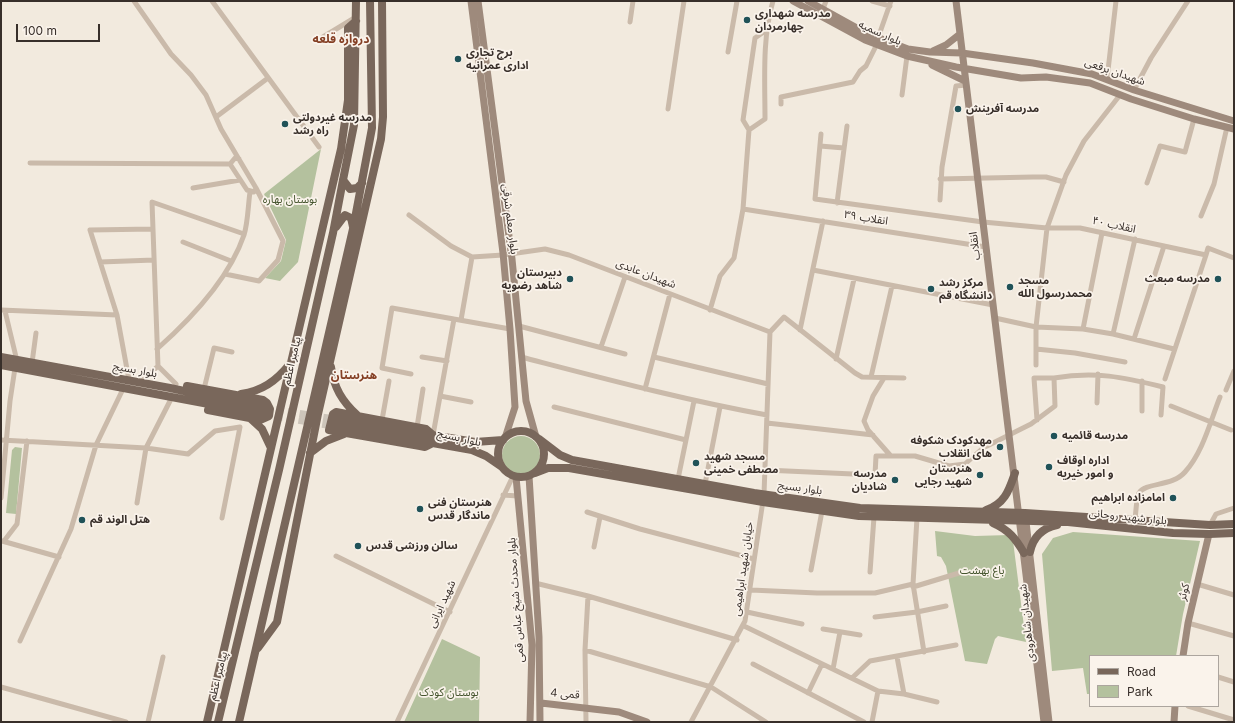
<!DOCTYPE html>
<meta charset="utf-8">
<style>
body{margin:0}
#map{position:relative;width:1235px;height:723px;overflow:hidden;background:#f2eade;font-family:Inter,sans-serif}
canvas{display:block}
.frame{position:absolute;inset:0;border:2px solid #382f2a;pointer-events:none}
.legend{position:absolute;left:1089px;top:655px;width:130px;height:52px;box-sizing:border-box;background:#faf3eb;border:1px solid #aca59e;margin:0;padding:5px 7px;list-style:none;font-size:12px;color:#382f2a}
.legend li{display:flex;align-items:center;gap:8px;height:20px}
.legend b{width:20px;border:1px solid #aca59e}
.scale{position:absolute;left:16px;top:24px;width:84px;height:18px;box-sizing:border-box;border:2px solid #382f2a;border-top:0;padding-left:5px;font-size:12px;line-height:14px;white-space:nowrap;color:#382f2a;-webkit-text-stroke:3px #faf3eb;paint-order:stroke}
</style>
<div id="map">
<canvas width="1235" height="723"></canvas>
<div class="frame"></div>
<ul class="legend">
<li><b style="height:5px;background:#79675b"></b>Road</li>
<li><b style="height:11px;background:#b4c19e"></b>Park</li>
</ul>
<div class="scale">100 m</div>
</div>
<script>
const g = document.querySelector('canvas').getContext('2d');
g.lineJoin = 'round';
function fillPath(path, color) {
  g.fillStyle = color;
  g.fill(path, 'evenodd');
}
function strokePath(path, color, width, dash) {
  g.strokeStyle = color;
  g.lineWidth = width;
  g.lineCap = dash ? 'butt' : 'round';
  g.setLineDash(dash || []);
  g.stroke(path);
}
function write(font, color, halo, rows, align = 'center') {
  g.font = font + ' Inter,"Noto Sans Arabic",sans-serif';
  g.lineWidth = 3.5;
  g.setLineDash([]);
  g.textBaseline = 'middle';
  g.strokeStyle = halo;
  g.fillStyle = color;
  for (const [text, x, y, turn = 0] of rows) {
    g.save();
    g.translate(x, y);
    g.rotate((+turn || 0) * Math.PI / 180);
    g.textAlign = isNaN(turn) ? turn : align;
    if (halo) g.strokeText(text, 0, 0);
    g.fillText(text, 0, 0);
    g.restore();
  }
}
const green = new Path2D(`
 M321,149L298,262L280,281L265,278L281,261L286,240L264,194Z
 M502 455a19 19 0 1 1 38 0a19 19 0 1 1-38 0Z
 M15,447L22,448L16,514L6,513L12,450Z
 M935,531L975,536L1009,535L1013,541L1026,642L998,636L995,639L987,664L965,661L946,566L941,557L937,556Z
 M1073,532L1200,541L1183,614L1176,656H1090V694H1087L1083,668L1052,671L1042,554L1053,538Z
 M442,639L480,657L479,722H404Z`);
const primaryTunnel = new Path2D(`
 M264,408L337,420
 M263,414L336,426`);
const street = new Path2D(`
 M134,1L171,54L191,75L206,95L221,129L256,188L254,192L247,190L230,164L235,158L239,159
 M212,1L319,147
 M872,1L890,6
 M823,9L826,1
 M630,22L633,1
 M323,37L356,17
 M878,38L891,1
 M728,52L737,1
 M1107,79L1116,1
 M1134,90L1151,58L1188,1
 M902,95L907,56
 M781,104V97L853,82L860,71L866,66L877,44
 M668,109L684,1
 M216,117L268,78
 M749,130L765,119C765,80 762,38 773,1
 M821,134L815,199L983,222L1047,228H1080L1206,255L1208,248L1234,258
 M820,146L844,148
 M30,163L230,164
 M940,179L1033,177H1046L1064,182
 M1147,183L1160,146L1185,152L1194,119
 M193,188L240,180
 M940,200L942,167L956,86L966,85
 M837,203L847,126
 M743,209L986,247
 M409,215L451,246L472,257L503,255L545,249L569,255L770,332
 M1201,216L1214,184L1227,127
 M183,242L231,261
 M100,262L154,260
 M813,270L993,305
 M225,274L259,281L278,260L283,241L256,188
 M1,310L117,315
 M710,310L720,276L734,258L743,209L749,130L743,120L755,38L768,29
 M5,311L17,361
 M995,318L1036,327L1083,329L1113,334L1174,349
 M461,320L472,257
 M519,326L625,354
 M1083,329L1102,233
 M800,330L823,221
 M770,332L784,317L855,373L862,377L904,378
 M1113,334L1135,239
 M1134,339L1164,246
 M601,347L625,277
 M157,349C192,318 229,279 244,235C248,222 248,206 250,192
 M1036,349L1075,353L1125,362
 M422,357L447,361
 M521,357C602,378 684,400 767,415
 M654,357L768,384
 M836,359L854,279
 M32,363L36,333
 M1036,365V327L1047,228L1066,175L1084,141L1120,95
 M158,366L152,202L244,234
 M158,366L176,384
 M411,374L382,368L392,308L510,329
 M871,377L892,286
 M884,378L873,396L864,421L868,430L890,455
 M1165,379L1206,255
 M129,380L117,315L90,230L153,229
 M1142,381V411
 M140,383L158,366
 M204,389L214,348L232,352
 M645,389L670,294
 M1226,390L1234,371
 M440,396L471,402
 M1097,403L1098,374
 M1171,406L1231,430
 M554,407L686,440
 M382,420L389,381
 M1037,420L1034,378H1054
 M767,423L873,435
 M417,427L423,389
 M433,435L454,319
 M1,440L146,448L188,454L215,431L240,427L222,518
 M765,470L875,475L876,456H915L949,466L965,464L983,448L1031,424L1055,406L1054,378C1095,371 1123,377 1163,387L1161,415
 M678,479L694,401
 M705,484L720,407
 M503,495L518,496
 M1,498L10,401L15,368
 M137,503L146,448L170,401
 M587,512L640,529L754,559
 M917,518L913,584L924,652
 M1135,520C1136,512 1136,500 1139,493C1146,482 1172,487 1185,472C1203,452 1210,422 1220,397
 M1210,525L1216,514L1234,508
 M2,541L59,557
 M4,541L17,524L27,441
 M594,547L600,517
 M336,556L450,612
 M811,570L822,511
 M870,572L874,517
 M535,583L588,596L737,640
 M1197,584L1234,595
 M913,587L959,573
 M751,590L817,593H875L913,584
 M747,612L802,624
 M875,617L917,612L946,606
 M1188,623L1234,636
 M744,626L878,691L904,694L937,702
 M823,629L860,635
 M20,641L71,529L96,445L123,389
 M585,650L711,687L766,722
 M897,657L904,694
 M753,664L864,722
 M833,669L840,632
 M1218,677L1234,682
 M852,678L870,661L956,645
 M1,687L126,722
 M808,693L822,664
 M1188,706L1234,720
 M148,722L163,657
 M397,722L513,476
 M586,722L585,650L588,596
 M691,722L745,621L764,494L770,332
 M872,722L878,691`);
const secondary = new Path2D(`
 M471,1L503,253L510,329L515,407L505,438
 M478,1L512,259L526,401L536,437
 M793,1L865,40L907,56L956,67L1021,78L1046,77L1090,83L1131,99L1194,119L1234,129
 M808,1L866,33L908,49L930,52L962,53L1033,63L1092,74L1134,90L1234,121
 M956,1L1044,722
 M933,51L946,45L960,34
 M932,65L965,81
 M529,476L539,637L540,722
 M516,477L532,645L530,722
 M1022,517L1026,522L1049,722
 M1183,656L1188,623L1209,534
 M541,703L619,712L647,722
 M1174,722L1175,706`);
const primary = new Path2D(`
 M343,180L350,189L357,188L362,183
 M336,227L345,215L351,218L353,227
 M1,357L170,388L264,408
 M1,365L262,414
 M331,367C334,388 342,401 357,415
 M187,386L263,400L267,403L270,409L269,416L260,420L208,410
 M241,394C262,391 276,381 289,365
 M250,418L262,429L271,448
 M338,420L475,442L503,440
 M337,426L472,450L486,456L502,467
 M498 454a23 23 0 1 1 46 0a23 23 0 1 1-46 0Z
 M539,439L560,455L572,460L754,493L860,508L1025,513L1210,525L1234,524
 M433,443L425,447L420,446L329,430L333,414L336,412L426,429L433,435
 M310,453L326,441L344,434
 M535,473L548,468H569L763,502L859,516L1068,522L1173,533L1209,534L1234,533
 M986,510C1005,504 1009,490 1015,473
 M993,523C1009,530 1016,539 1024,553
 M1030,552C1033,537 1043,528 1057,525
 M258,648L277,622L318,414L381,139L383,117L382,1
 M207,722L341,149L348,100V28L356,21
 M218,722L279,470L333,233L343,180L354,125L356,1
 M239,722L353,229L372,128L370,1`);
const markers = [
 [747,20,4,"#205258"],
 [458,59,4,"#205258"],
 [958,109,4,"#205258"],
 [285,124,4,"#205258"],
 [570,279,4,"#205258"],
 [1218,279,4,"#205258"],
 [1010,287,4,"#205258"],
 [931,289,4,"#205258"],
 [1054,436,4,"#205258"],
 [1000,447,4,"#205258"],
 [696,463,4,"#205258"],
 [1049,467,4,"#205258"],
 [980,475,4,"#205258"],
 [895,480,4,"#205258"],
 [1173,498,4,"#205258"],
 [420,509,4,"#205258"],
 [82,520,4,"#205258"],
 [358,546,4,"#205258"]
];
const poiNames = [
 ["مدرسه شهداری",755,14],
 ["چهارمردان",755,27],
 ["برج تجاری",466,53],
 ["اداری عمرانیه",466,66],
 ["مدرسه آفرینش",966,109],
 ["مدرسه غیردولتی",293,118],
 ["راه رشد",293,131],
 ["دبیرستان",562,273,"right"],
 ["شاهد رضویه",562,286,"right"],
 ["مدرسه مبعث",1210,279,"right"],
 ["مسجد",1018,281],
 ["محمدرسول الله",1018,294],
 ["مرکز رشد",939,283],
 ["دانشگاه قم",939,296],
 ["مدرسه قائمیه",1062,436],
 ["مهدکودک شکوفه",992,441,"right"],
 ["های انقلاب",992,454,"right"],
 ["مسجد شهید",704,457],
 ["مصطفی خمینی",704,470],
 ["اداره اوقاف",1057,461],
 ["و امور خیریه",1057,474],
 ["هنرستان",972,469,"right"],
 ["شهید رجایی",972,482,"right"],
 ["مدرسه",887,474,"right"],
 ["شادیان",887,487,"right"],
 ["امامزاده ابراهیم",1165,498,"right"],
 ["هنرستان فنی",428,503],
 ["ماندگار قدس",428,516],
 ["هتل الوند قم",90,520],
 ["سالن ورزشی قدس",366,546]
];
const streetNames = [
 ["بلوار سمیه",880,33,24],
 ["شهیدان برقعی",1115,72,19],
 ["انقلاب ۳۹",866,218,9],
 ["بلوار معلم شرقی",510,219,83],
 ["انقلاب ۴۰",1114,225,12],
 ["انقلاب",975,246,-97],
 ["شهیدان عابدی",646,274,21],
 ["پیامبر اعظم",292,361,-77],
 ["بلوار بسیج",135,370,10],
 ["بلوار بسیج",459,438,13],
 ["بلوار بسیج",800,488,8],
 ["بلوار شهید روحانی",1128,517,6],
 ["خیابان شهید ابراهیمی",743,569,-82],
 ["کوثر",1184,592,-77],
 ["بلوار محدث شیخ عباس قمی",516,600,-94],
 ["شهید ایرانی",442,604,-65],
 ["شهیدان شاهرودی",1027,623,-96],
 ["پیامبر اعظم",218,676,-76],
 ["قمی 4",565,694,5]
];
const parkNames = [
 ["بوستان بهاره",290,200],
 ["باغ بهشت",982,571],
 ["بوستان کودک",449,693]
];
const neighbourhoodNames = [
 ["دروازه قلعه",341,39],
 ["هنرستان",354,375]
];
fillPath(green, '#b4c19e');
strokePath(primaryTunnel, '#cdc5ba', 8, [8, 4]);
strokePath(street, '#cabaaa', 5);
strokePath(secondary, '#9e8a7c', 7);
strokePath(primary, '#79675b', 8);
for (const [x, y, r, color] of markers) {
  const dot = new Path2D();
  dot.arc(x, y, r, 0, 2 * Math.PI);
  g.fillStyle = color;
  g.fill(dot);
  strokePath(dot, '#faf3eb', 1.5);
}
write('bold 11px', '#382f2a', '#faf3eb', poiNames, 'left');
write('11px', '#382f2a', '#faf3eb', streetNames);
write('11px', '#45552e', '#faf3eb', parkNames);
write('bold 12px', '#854025', '#faf3eb', neighbourhoodNames);
</script>
